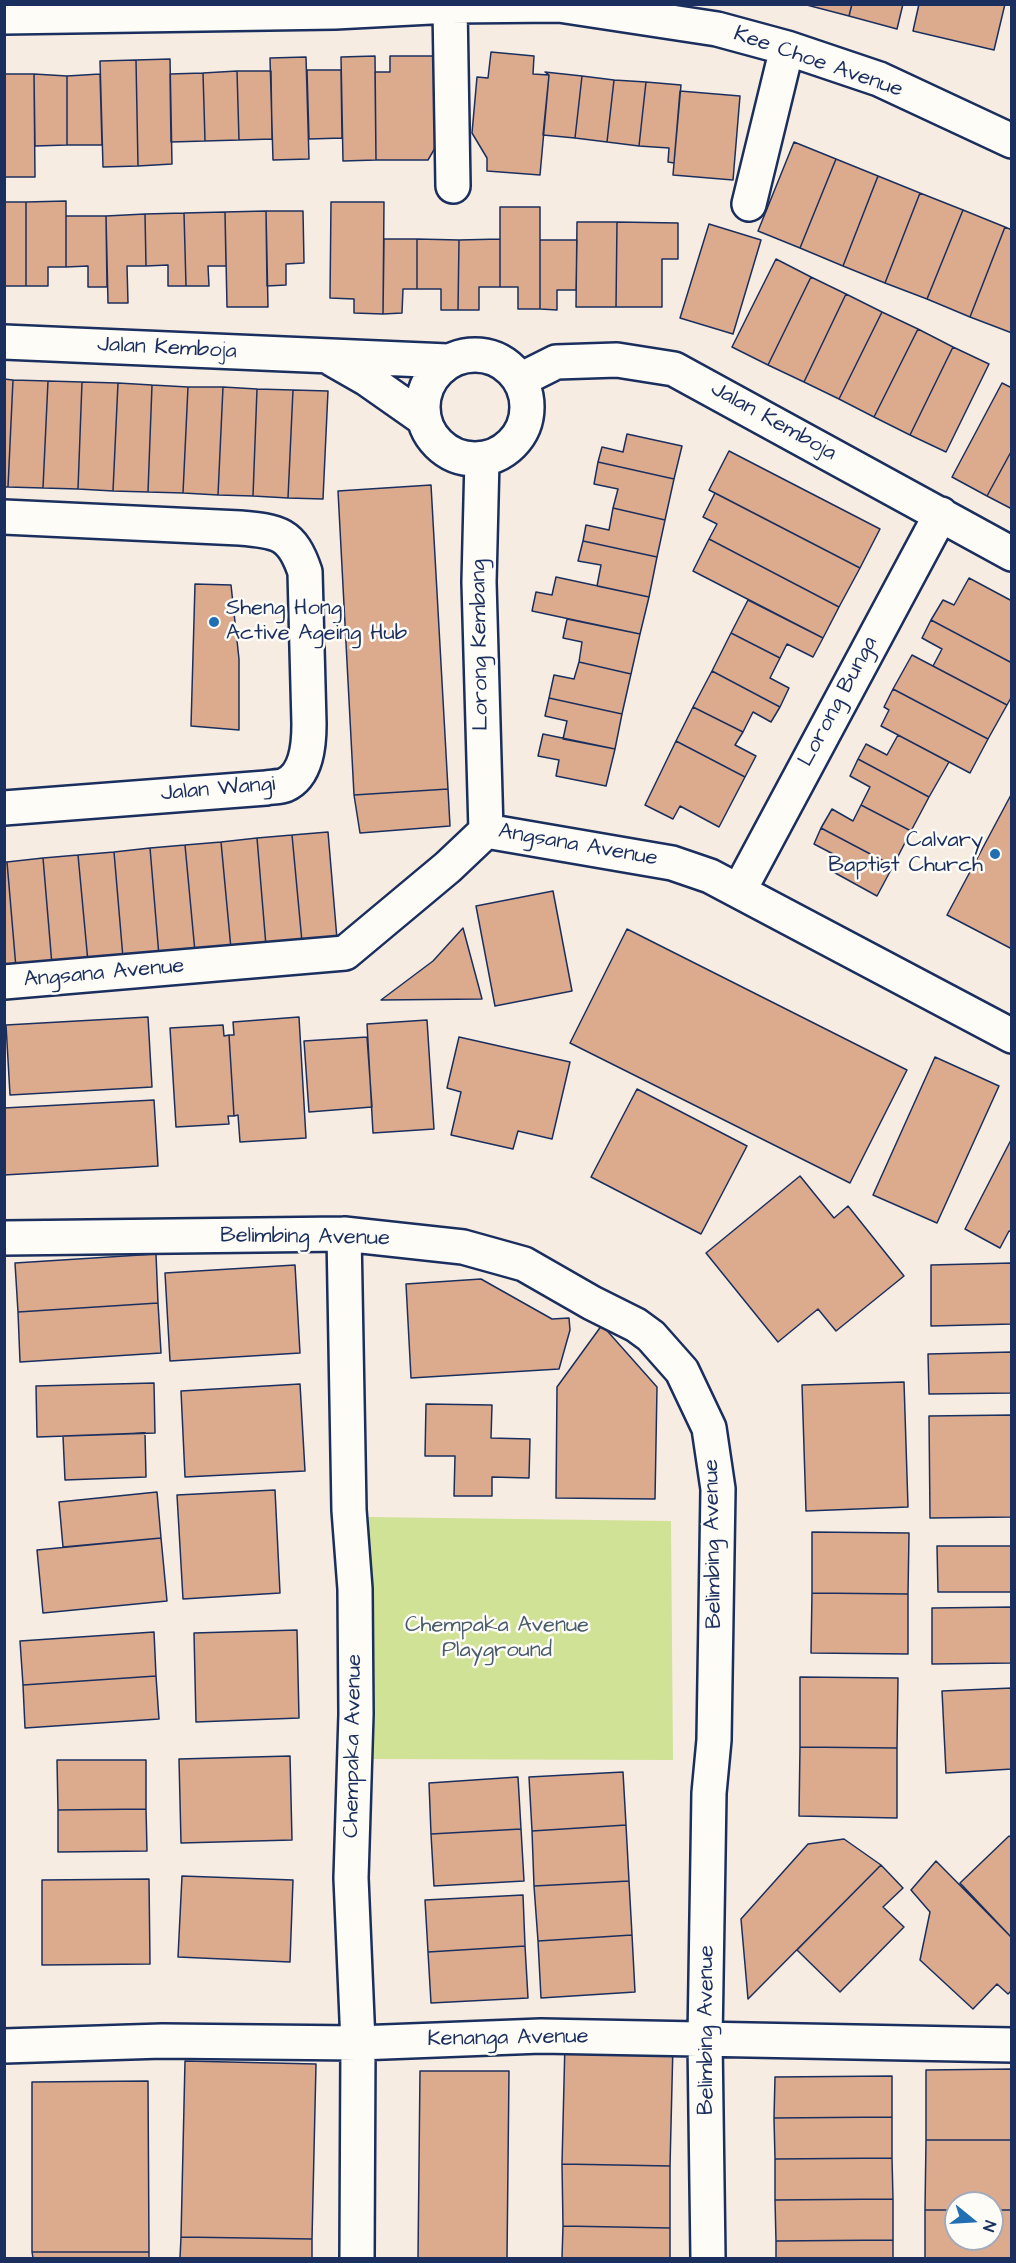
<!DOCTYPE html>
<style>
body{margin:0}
#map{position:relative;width:1016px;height:2263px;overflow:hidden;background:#f6ece2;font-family:"Architects Daughter",sans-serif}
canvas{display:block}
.frame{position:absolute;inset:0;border:6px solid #1b2f5e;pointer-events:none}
.north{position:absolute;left:944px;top:2191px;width:60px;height:60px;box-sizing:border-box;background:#fdfcf7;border:2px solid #a3aaba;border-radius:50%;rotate:108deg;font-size:16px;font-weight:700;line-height:24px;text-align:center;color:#1b2f5e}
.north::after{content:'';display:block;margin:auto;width:21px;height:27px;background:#1f6fb2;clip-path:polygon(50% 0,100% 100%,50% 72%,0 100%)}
</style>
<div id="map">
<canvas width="1016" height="2263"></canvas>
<div class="frame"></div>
<div class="north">N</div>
</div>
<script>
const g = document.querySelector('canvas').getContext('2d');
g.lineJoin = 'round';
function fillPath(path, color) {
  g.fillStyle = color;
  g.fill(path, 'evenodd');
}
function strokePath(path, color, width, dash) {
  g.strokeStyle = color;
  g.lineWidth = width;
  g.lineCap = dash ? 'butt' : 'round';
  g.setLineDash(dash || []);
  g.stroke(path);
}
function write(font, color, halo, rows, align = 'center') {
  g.font = font + ' "Architects Daughter",sans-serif';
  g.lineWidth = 5;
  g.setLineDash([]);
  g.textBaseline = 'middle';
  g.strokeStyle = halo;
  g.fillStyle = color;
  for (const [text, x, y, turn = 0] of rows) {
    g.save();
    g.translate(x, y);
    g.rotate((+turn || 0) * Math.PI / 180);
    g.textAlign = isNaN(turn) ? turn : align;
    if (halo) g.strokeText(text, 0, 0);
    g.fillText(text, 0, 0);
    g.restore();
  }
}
const green = new Path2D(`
 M366,1517L671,1521L673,1760L370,1759Z`);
const building = new Path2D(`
 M803,4H852L849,16Z
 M852,4H903L897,29L849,16Z
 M919,4H1005L994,50L913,31Z
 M491,52L534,56L533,74L549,75L540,175L487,171V158L472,133L477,77L488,78Z
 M375,56L376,160L343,161L341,57Z
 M390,56H436L435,148L428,160H376L375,72H390Z
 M306,57L309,159L273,160L270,58Z
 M170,59L172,164L138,166L136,60Z
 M136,60L138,166L103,167L100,61Z
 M307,70H341L342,138L309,139Z
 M237,71H271L272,139L239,140Z
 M237,71L239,140L205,141L203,73Z
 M545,72L582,76L575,138L543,135L549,75Z
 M203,73L205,141L171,142L170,74Z
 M4,74H34L35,177H4Z
 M34,74L67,76V145L35,146Z
 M100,74L102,145H67V76Z
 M582,76L614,80L607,142L575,138Z
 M614,80L646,82L639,146L607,142Z
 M646,82L681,85L674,163L668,162L669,148L639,146Z
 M680,91L740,96L733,180L673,175Z
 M794,142L836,159L800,248L758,231Z
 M836,159L878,176L843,266L800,248Z
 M878,176L920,193L885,283L843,266Z
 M920,193L963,210L927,299L885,283Z
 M66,201V267H48V286H26V202Z
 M4,202H26V286H4Z
 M331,202H384L383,314L354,313V299L330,298Z
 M500,207H540V309H518V287H500Z
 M963,210L1005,227L970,317L927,299Z
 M266,211H303L304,263L286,264V285L267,286Z
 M266,211L268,307H227L225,212Z
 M225,212L226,266H208L209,286H186L184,213Z
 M184,213L186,286H168V265L146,266L145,214Z
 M145,214L146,266H127L128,303H108L106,216Z
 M66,216H106L107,287H88V266L66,267Z
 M577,222H617L616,307H576Z
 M617,222L678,223V259H662V307H616Z
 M709,224L761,240L733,334L680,318Z
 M1005,227L1012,230V333L970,317Z
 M384,239H417V289H403L402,313L383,314Z
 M417,239L459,240L458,310H441V289H417Z
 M500,239V287H479V310H458L459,240Z
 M540,240H577L576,290H557V310L540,309Z
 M776,259L811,277L768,365L732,347Z
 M811,277L846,294L804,382L768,365Z
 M846,294L882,312L839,399L804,382Z
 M882,312L918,329L874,417L839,399Z
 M918,329L953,347L910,435L874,417Z
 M953,347L989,364L946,452L910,435Z
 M4,379L13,380L8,487H4Z
 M13,380L48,381L43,488L8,487Z
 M48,381L82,382L78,489L43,488Z
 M82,382L118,383L113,491L78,489Z
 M118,383L152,385L148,492L113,491Z
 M1002,383L1012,388V450L987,496L952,477Z
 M152,385L188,387L183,493L148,492Z
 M188,387H223L218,495L183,493Z
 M223,387L257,389L253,496L218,495Z
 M257,389L293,390L288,498L253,496Z
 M293,390L328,391L323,499L288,498Z
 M627,434L682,446L674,479L598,462L602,447L623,452Z
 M1012,450V509L987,496Z
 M729,451L880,529L860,568L709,490Z
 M598,462L674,479L665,520L613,508L618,489L594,484Z
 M431,485L448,789L354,795L338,491Z
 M715,493L860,568L839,607L709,539L717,524L703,517Z
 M613,508L665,520L657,557L583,541L586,525L609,530Z
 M709,539L839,607L823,638L693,571Z
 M583,541L657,557L649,597L597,586L601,565L578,561Z
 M556,577L649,597L640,634L532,611L536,592L552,595Z
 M969,578L1012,601V663L931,620L943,600L954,605Z
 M195,584L231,585L239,659V730L191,726Z
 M748,600L823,638L813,657L787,644L780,658L731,633Z
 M567,619L640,634L631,674L579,662L582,642L563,638Z
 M931,620L1012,663V696L1007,705L933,666L942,649L922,638Z
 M731,633L780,658L770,678L789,688L780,707L712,671Z
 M912,655L1007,705L988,739L893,689Z
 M579,662L631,674L622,714L549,698L554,675L574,679Z
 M712,671L780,707L771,722L753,712L743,732L693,707Z
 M893,689L988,739L970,773L881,726L889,710L884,707Z
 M549,698L622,714L615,749L563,739L567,721L545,716Z
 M693,707L743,732L735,745L756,756L745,777L676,741Z
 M543,734L615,749L606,786L556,776L559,760L538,756Z
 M898,735L949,762L929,797L858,759L866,744L887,755Z
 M676,741L745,777L719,827L680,806L673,819L645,805Z
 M858,759L929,797L911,831L861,805L870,787L850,776Z
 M448,789L450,826L360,833L354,795Z
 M1012,793V949L947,915Z
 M861,805L911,831L893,866L821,828L832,809L853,821Z
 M821,828L893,866L877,896L828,869L835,855L814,844Z
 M328,832L337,939L302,942L292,835Z
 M292,835L302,942L266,946L257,838Z
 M257,838L266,946L231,949L221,842Z
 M221,842L231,949L195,952L185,845Z
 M185,845L195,952L159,956L150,848Z
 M150,848L159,956L123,958L114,852Z
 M114,852L123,958L88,962L78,855Z
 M78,855L88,962L52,965L43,858Z
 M43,858L52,965L16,968L7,862Z
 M4,862H7L16,968L4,969Z
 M553,891L572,991L495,1006L476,906Z
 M463,928L482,999L381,1000L433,961Z
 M627,929L907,1070L850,1183L570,1043Z
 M148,1017L152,1087L10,1095L6,1025Z
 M299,1017L306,1138L240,1142L238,1115L234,1116L229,1035H234L233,1022Z
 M427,1020L434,1129L373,1133L367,1024Z
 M223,1025L224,1036L229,1035L234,1116H228L229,1124L176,1127L170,1028Z
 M367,1037L372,1107L309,1112L304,1041Z
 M459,1037L570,1062L552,1139L518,1131L513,1149L451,1135L461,1092L447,1088Z
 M935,1057L999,1086L937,1223L873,1195Z
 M637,1089L747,1146L701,1234L591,1177Z
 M154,1100L158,1166L4,1175V1108Z
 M1012,1138V1232L1009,1231L1000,1248L965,1229Z
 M800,1176L834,1218L848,1206L904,1276L836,1331L818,1309L778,1342L706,1253Z
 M156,1254L158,1303L18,1312L15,1263Z
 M1012,1263V1324L931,1326V1265Z
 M295,1265L300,1353L170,1361L165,1273Z
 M481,1279L552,1319L569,1318L570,1330L559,1369L411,1378L406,1284Z
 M158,1303L161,1353L20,1362L18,1312Z
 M602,1325L657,1387L655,1499L556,1498L557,1387Z
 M1012,1352V1393L929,1394L928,1354Z
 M904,1382L908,1507L806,1511L802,1385Z
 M154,1383L155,1433L37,1437L36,1386Z
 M300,1384L305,1471L185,1477L181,1391Z
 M426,1404L492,1405L491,1438L530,1439L529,1478L492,1477V1496H454L455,1456H425Z
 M1012,1415V1517L930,1518L929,1416Z
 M145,1433L146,1477L65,1480L63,1436Z
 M275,1490L280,1593L183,1599L177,1495Z
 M157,1492L161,1538L63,1547L59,1502Z
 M812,1532L909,1533L908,1594L812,1593Z
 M161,1538L167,1601L43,1613L37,1550Z
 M937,1546H1012V1592H938Z
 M812,1593L908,1594V1654L811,1653Z
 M1012,1607V1663L932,1664V1608Z
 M297,1630L299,1718L196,1722L194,1633Z
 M154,1632L156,1676L23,1685L20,1641Z
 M156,1676L159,1719L25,1728L23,1685Z
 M800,1677L898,1678L897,1748L800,1747Z
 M1012,1688V1769L946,1773L942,1691Z
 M800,1747L897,1748V1818L799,1816Z
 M290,1756L292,1840L181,1843L179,1759Z
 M57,1760H146V1809L58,1810Z
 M623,1772L626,1825L532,1831L529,1777Z
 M518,1777L521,1829L431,1834L429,1783Z
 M146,1809L147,1851L58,1852V1810Z
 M626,1825L629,1881L534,1886L532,1831Z
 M521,1829L524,1881L434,1886L431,1834Z
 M1009,1836L1012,1838V1938L960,1883Z
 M844,1839L881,1865L748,1999L741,1919L808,1844Z
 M936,1861L1012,1938V1990L1008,1994L997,1984L973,2009L920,1960L930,1912L911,1890Z
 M881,1865L903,1888L883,1907L904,1927L840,1992L797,1950Z
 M182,1876L293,1880L290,1962L178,1957Z
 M149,1879L150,1964L42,1965V1880Z
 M629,1881L632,1935L538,1941L534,1886Z
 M523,1895L525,1946L428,1952L425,1900Z
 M632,1935L635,1992L541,1998L538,1941Z
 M525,1946L528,1998L431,2003L428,1952Z
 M565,2042L673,2044L670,2166L562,2164Z
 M185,2061L316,2064L312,2239L181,2237Z
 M1012,2069V2140H926V2070Z
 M420,2071H509L507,2258H418Z
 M892,2076V2117L774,2118L775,2077Z
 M148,2081L149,2252H32V2082Z
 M892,2117V2158L775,2159L774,2118Z
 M926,2140H1012V2210H992V2203H956V2210H925Z
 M892,2158L893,2199L775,2200V2159Z
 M562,2164L670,2166V2228L563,2226Z
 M893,2199V2240L776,2241L775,2200Z
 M925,2210H956V2239H992V2210H1012V2258H925Z
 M563,2226L670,2228V2258H562Z
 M181,2237L312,2239V2258H180Z
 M893,2240V2258H776V2241Z
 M32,2252H149V2258H33Z`);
const minor = new Path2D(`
 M450,6L453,186
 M4,17L335,12L450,6L559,5L717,29L787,48L879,79L1012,141
 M749,204L787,48
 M4,342L448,361
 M423 407a52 52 0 1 1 104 0a52 52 0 1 1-104 0Z
 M332,359L367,379L424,419
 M520,380L556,362L617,360L674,369L1012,554
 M482,459L479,582L486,831
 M4,517L240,528C278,531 292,533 305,572L309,724C309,744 307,775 285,785C280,787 271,787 266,788L4,808
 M486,831L672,863L710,876L1012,1036
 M739,891L941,514
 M4,982L345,953L448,867L486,831
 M344,1234L349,1510L355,1589L356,1714L351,1878L358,2043L357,2258
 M4,1238L344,1234L463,1247L524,1264L592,1303L636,1325L651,1336L682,1371L709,1428L718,1489L714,1740L709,1793L705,2040L708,2258
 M4,2046L162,2041L358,2043L541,2036L1012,2045`);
const markers = [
 [214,622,6,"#1f6fb2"],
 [995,854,6,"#1f6fb2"]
];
const streetNames = [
 ["Kee Choe Avenue",818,63,19],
 ["Jalan Kemboja",167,349,3],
 ["Jalan Kemboja",773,422,29],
 ["Lorong Kembang",481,645,-91],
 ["Lorong Bunga",839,702,-62],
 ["Jalan Wangi",218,790,-5],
 ["Angsana Avenue",578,846,10],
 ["Angsana Avenue",104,974,-5],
 ["Belimbing Avenue",305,1238,1],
 ["Belimbing Avenue",714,1544,-91],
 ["Chempaka Avenue",354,1746,-89],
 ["Belimbing Avenue",707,2030,-90],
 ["Kenanga Avenue",508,2039,-1]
];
const poiNames = [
 ["Sheng Hong",226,609],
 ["Active Ageing Hub",226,634],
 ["Calvary",983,841,"right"],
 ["Baptist Church",983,866,"right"]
];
const parkNames = [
 ["Chempaka Avenue",497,1626],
 ["Playground",497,1651]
];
fillPath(green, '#cfe296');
fillPath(building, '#dcab8e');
strokePath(building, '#1b2f5e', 1.5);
strokePath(minor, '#1b2f5e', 38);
strokePath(minor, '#fdfcf7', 33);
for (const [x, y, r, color] of markers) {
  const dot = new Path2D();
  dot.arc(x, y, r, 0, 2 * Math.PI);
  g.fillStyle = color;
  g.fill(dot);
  strokePath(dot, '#fdfcf7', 2);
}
write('22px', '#1b2f5e', '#fdfcf7', streetNames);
write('22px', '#1b2f5e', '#fdfcf7', poiNames, 'left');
write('22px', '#485c6c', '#fdfcf7', parkNames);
</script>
